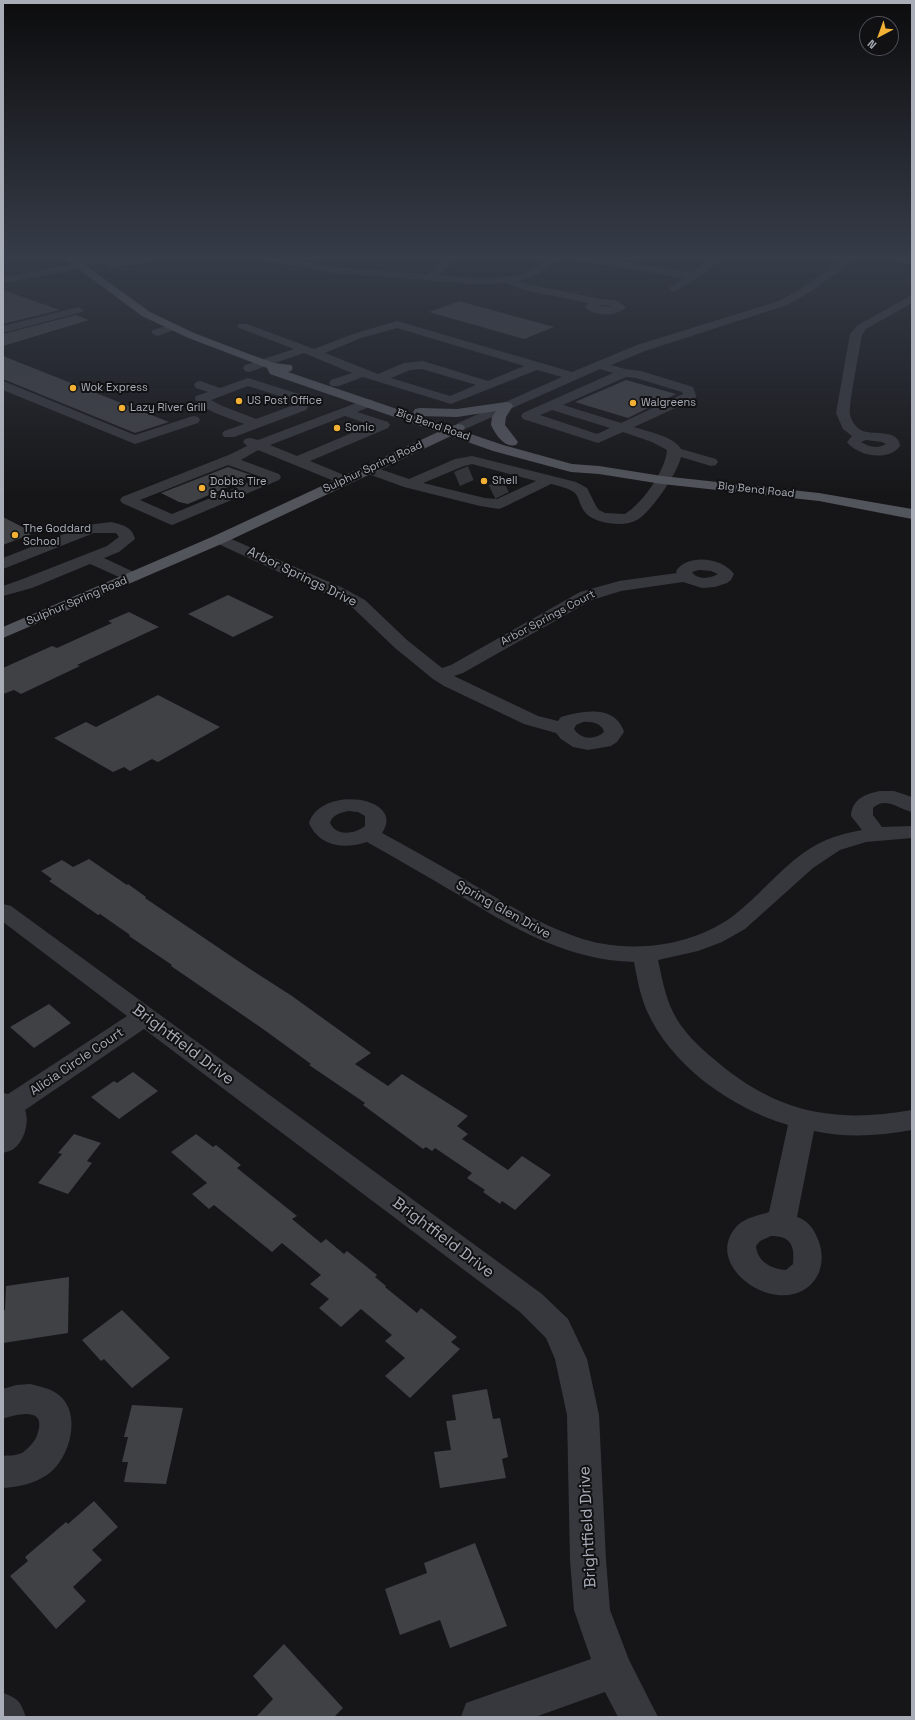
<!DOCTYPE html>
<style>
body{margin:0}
#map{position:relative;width:915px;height:1720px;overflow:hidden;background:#161618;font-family:"Space Grotesk",sans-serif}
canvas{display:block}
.frame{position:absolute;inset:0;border:4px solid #a8adb8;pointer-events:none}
.north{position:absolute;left:859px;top:16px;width:40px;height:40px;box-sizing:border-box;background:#111113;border:1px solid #4d4f55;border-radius:50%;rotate:221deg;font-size:11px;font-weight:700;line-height:16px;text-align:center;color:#a8adb8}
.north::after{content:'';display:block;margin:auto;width:14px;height:18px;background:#f2b134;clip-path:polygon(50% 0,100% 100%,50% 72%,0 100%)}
</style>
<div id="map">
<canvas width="915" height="1720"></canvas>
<div class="frame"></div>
<div class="north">N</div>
</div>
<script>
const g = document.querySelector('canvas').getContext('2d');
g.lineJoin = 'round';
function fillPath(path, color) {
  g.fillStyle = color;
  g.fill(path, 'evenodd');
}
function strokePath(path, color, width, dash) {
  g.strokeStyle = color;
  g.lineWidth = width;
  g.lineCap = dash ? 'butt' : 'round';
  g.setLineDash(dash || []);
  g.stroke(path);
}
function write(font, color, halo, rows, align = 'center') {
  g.font = font + ' "Space Grotesk",sans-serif';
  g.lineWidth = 4;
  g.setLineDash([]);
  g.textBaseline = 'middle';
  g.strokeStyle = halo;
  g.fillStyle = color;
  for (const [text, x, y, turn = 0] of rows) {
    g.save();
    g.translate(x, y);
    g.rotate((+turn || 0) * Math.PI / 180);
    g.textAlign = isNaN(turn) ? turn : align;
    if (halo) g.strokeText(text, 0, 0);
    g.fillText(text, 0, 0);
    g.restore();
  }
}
const building = new Path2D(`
 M3,290L60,310L3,324Z
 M459,301L554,327L524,339L429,312Z
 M76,315L89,320L3,346V334Z
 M3,356L169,422L135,433L3,379Z
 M626,380L676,394L628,418L575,402Z
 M228,467L254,476L188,504L179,502L161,493Z
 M3,517L34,533L3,545Z
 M228,595L274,617L233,637L188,614Z
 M129,612L159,627L77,665L80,666L21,694L14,690L3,694V668L52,646L57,648L112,623L108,621Z
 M158,695L220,727L158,762L152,759L130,771L124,767L113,772L54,738L86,722L96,727Z
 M89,859L127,885L128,884L146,897L145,898L250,969L292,996L371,1053L355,1064L388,1086L402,1074L468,1116L457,1126L468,1134L462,1139L508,1170L522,1156L551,1175L515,1210L502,1201L500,1204L483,1192L485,1190L467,1178L472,1173L435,1148L432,1151L426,1147L423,1149L363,1105L365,1103L309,1065L311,1064L263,1029L171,966L172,965L129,936L130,935L100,914L98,915L91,910L49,881L52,879L41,871L62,860L73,867Z
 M49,1004L71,1023L34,1048L10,1027Z
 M133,1072L158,1091L119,1119L91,1097L114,1081L117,1083Z
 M74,1134L101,1143L87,1161L92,1163L68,1194L38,1183L62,1154L58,1153Z
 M196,1134L213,1147L216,1145L241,1165L237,1168L297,1216L292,1219L321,1243L326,1239L344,1254L347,1251L377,1275L375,1277L386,1286L385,1287L417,1313L421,1308L457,1337L451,1342L460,1349L410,1398L385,1376L405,1358L385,1341L392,1335L361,1309L341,1327L319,1308L329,1299L310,1284L321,1275L282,1243L272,1252L214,1205L209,1209L192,1194L207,1183L171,1152Z
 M69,1277L68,1333L3,1343V1311L5,1310L6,1286Z
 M122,1310L170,1358L132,1388L104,1359L101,1361L82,1340Z
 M487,1389L493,1419L500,1418L508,1457L502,1459L506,1478L440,1488L434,1452L451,1450L446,1421L456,1420L452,1395Z
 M132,1405L183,1408L166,1484L124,1482L128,1462H122L128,1437H124Z
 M94,1501L118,1527L92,1550L102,1560L73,1587L86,1601L56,1629L10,1576L28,1561L25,1557L66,1522L68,1524Z
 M475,1543L507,1626L450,1648L440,1620L400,1635L385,1589L427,1573L424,1563Z
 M284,1644L343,1708L334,1717H256L273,1699L253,1676Z`);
const minorTunnel = new Path2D(`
 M457,479L478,470
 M492,492L512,482`);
const minor = new Path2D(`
 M104,256H130L129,258L96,264L80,269L3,283V277L78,263Z
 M145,256H188L183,259L153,261L111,268L106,265L111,262Z
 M252,256H275L332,267L428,274L447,256H458L439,275C469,277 529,286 548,256H558C547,273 536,276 518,281L527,284L601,299L614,300L618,301L626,307C617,317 594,317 585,307L588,303L524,290L506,283L477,284L332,273L257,259ZM602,305L611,306L612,307L599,306Z
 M562,256H588L691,272L715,256L726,257L697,278L673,292L668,289L683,278L567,259Z
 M844,256H855L848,265L810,292L787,305L645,351L611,365L625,369L641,371L693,387L696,396L695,399L634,427C646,431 675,437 681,449L716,459L718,462L716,465L711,466L681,457C677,474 651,512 637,520C625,527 600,524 589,516C580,510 580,498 575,493C569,488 559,486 551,484L504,507L499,509L480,506L404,487L363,472L361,469L363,466L368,465L409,479L455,459L472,456L576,482L587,488L596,506L599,510L605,513L625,514C642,504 666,470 667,450L652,442L623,432L598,443L523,419L521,416L523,413L613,373L600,369L463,430L458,429L456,426L458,423L562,377L537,370L451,404L363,377L339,386H331L329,383L331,380L352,373L304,353L249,372L245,371L243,368L245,365L294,349L239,328L237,326L239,324H247L314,349L353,334L397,321L572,372L637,345L779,301L802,288L840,261ZM397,328L524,366L488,381L423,361L404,363L378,374L325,353L361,338ZM422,369L476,385L450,396L391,378L410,370ZM626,377L636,378L682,392L683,394L621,423L563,405ZM552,410L610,428L597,434L540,415ZM472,464L536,481L497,499L485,498L423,483L464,466Z
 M880,256L912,258V264L885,259Z
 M912,295V303L866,329L862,335C860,347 848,407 850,415C852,422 856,428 863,431C873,435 899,429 900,446C889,462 857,456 847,442L852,436L843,429L836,413L850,334L858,325ZM866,440L882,442L886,444C878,449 869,447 861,442Z
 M78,307L84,310L82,312L3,333V326Z
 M173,324L177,325L179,327L177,329L157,336L153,334L151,332L153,330Z
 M248,378L302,395L308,407L306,410L234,437H224L222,434L224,431L244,424C230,418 203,411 195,399L196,396L208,392L196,388L194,385L196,382L200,381L220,388ZM248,386L292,400L294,405L256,419L220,405L211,400Z
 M3,381L135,435L193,416L198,417L200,420L198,423L135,444L3,390Z
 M367,399L372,400L374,403L372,406L357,412L388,422L390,425L388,428L310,461L349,477L351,480L349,483L344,484L339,483L258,450L241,460L279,474L281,477L279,480L177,523L172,525L167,523L122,503L120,500L122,497L231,454L247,446L243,442L245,439L250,438L258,440ZM345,416L371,425L297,456L270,445ZM228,465L261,477L172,514L140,500Z
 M111,522C122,525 132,526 135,539L119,552L104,558L138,574L140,577L138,580L132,582L126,580L90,564L32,588L3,596V586L20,580L107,546L119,537L116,533H94L3,569V558L87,525Z
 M220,534L343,588L365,600L407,640L442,668L451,665L580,592L619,581L677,573L676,571C688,553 723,558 734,574L731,580L727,583L715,587L702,588L683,582L621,591L592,600L463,673L454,676L538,716L558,721L561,717C582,711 615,704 624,732L617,742L611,746L588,750L573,747L561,739L556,733L524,724L444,686L433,679L395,648L353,608L331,596L214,542L212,539L214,536ZM699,570L711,571L718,574C710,579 697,580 692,572ZM583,722C591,721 602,723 604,732C595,740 581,740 574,729L576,725Z
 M880,791H894L912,797V812C899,809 885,796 873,808V815L882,827L912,826V838L866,842L840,850L813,868L745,929L722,942L698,951L658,960C662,978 665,996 673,1012C682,1031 699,1047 715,1060C775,1112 834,1124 912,1110V1130C879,1136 847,1138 814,1131L797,1217C806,1220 812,1226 816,1235C832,1266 813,1299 777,1295C744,1291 709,1254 738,1225C745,1218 760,1215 769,1212L788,1125C731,1108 670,1065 646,1009C640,994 637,978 634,962C566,960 514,928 457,894C427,876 397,859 367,842C344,850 319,846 309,823C321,784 407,797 382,833C413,850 444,867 474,885C506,903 539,924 574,936C624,955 690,948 733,916C762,894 784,863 816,845C830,837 846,833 862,830L851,816C852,799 865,794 880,791ZM348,811L358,812L365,816V826C354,834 337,837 330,823C332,815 340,813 348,811ZM771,1236C791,1236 795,1246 793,1264L786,1270C771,1269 757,1261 756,1246L760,1241Z
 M3,904L11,906L542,1294L568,1319L587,1359L599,1415L606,1560L610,1610L629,1660L658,1717H618L605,1692L535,1717H461L466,1703L591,1659L574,1610L570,1560L567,1415L555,1359L546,1338L520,1312L144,1029L25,1110C30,1122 24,1143 12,1150C10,1151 6,1152 3,1153V1093L8,1094L127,1016L3,922Z
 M30,1384C38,1386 49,1388 56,1393C84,1411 70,1460 47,1475C33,1484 19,1487 3,1488V1456C8,1455 14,1456 19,1454C23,1453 26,1450 29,1447C35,1441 37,1437 39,1428C43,1407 14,1415 3,1419V1389L16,1385Z
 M3,1693C19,1699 20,1701 26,1717H3Z`);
const major = new Path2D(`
 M61,256H73L150,312L194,333L241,351L274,363L291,365L293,368L291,371L288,372L450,427L458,424L463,425L465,428L462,431L503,445L572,464L599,466L662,476L819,493L912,509V519L819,501L662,484L599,474L571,472L493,451L451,436L226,542L3,638V627L214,536L438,432L270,374L267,368L186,337L142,316Z
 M506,402L511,403L513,406L506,417L505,425L518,442L516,445C504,448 496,435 491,425L492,417L496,411L457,417L420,416L415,415L413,412L415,409L420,408L457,409Z`);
const markers = [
 [73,388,4,"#f2b134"],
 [239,401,4,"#f2b134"],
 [633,403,4,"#f2b134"],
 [122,408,4,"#f2b134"],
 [337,428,4,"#f2b134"],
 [484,481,4,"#f2b134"],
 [202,488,4,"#f2b134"],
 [15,535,4,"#f2b134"]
];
const farPoinames = [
 ["Wok Express",81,388],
 ["US Post Office",247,401],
 ["Walgreens",641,403],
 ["Lazy River Grill",130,408],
 ["Sonic",345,428],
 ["Shell",492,481],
 ["Dobbs Tire",210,482],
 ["& Auto",210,495],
 ["The Goddard",23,529],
 ["School",23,542]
];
const farStreetnames = [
 ["Big Bend Road",433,425,19],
 ["Sulphur Spring Road",373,467,-25],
 ["Big Bend Road",756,490,6],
 ["Sulphur Spring Road",77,601,-23],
 ["Arbor Springs Court",548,618,-28]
];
const streetNames = [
 ["Arbor Springs Drive",302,577,26],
 ["Spring Glen Drive",503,910,29],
 ["Alicia Circle Court",77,1062,-34]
];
const nearStreetnames = [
 ["Brightfield Drive",183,1045,37],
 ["Brightfield Drive",443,1238,37],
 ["Brightfield Drive",588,1527,-93]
];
fillPath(building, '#404145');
strokePath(minorTunnel, '#333438', 15, [15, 8]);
fillPath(minor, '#37383d');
fillPath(major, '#53555c');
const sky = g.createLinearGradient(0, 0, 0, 497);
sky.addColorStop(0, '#0c0c0d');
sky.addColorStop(0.52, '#363c48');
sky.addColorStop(1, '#363c4800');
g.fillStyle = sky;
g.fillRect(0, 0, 915, 497);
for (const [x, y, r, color] of markers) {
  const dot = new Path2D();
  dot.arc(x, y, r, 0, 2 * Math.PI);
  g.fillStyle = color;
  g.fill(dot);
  strokePath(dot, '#111113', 1.5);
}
write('11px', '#a8adb8', '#111113', farPoinames, 'left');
write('11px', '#a8adb8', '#111113', farStreetnames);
write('13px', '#a8adb8', '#111113', streetNames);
write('16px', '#a8adb8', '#111113', nearStreetnames);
</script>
